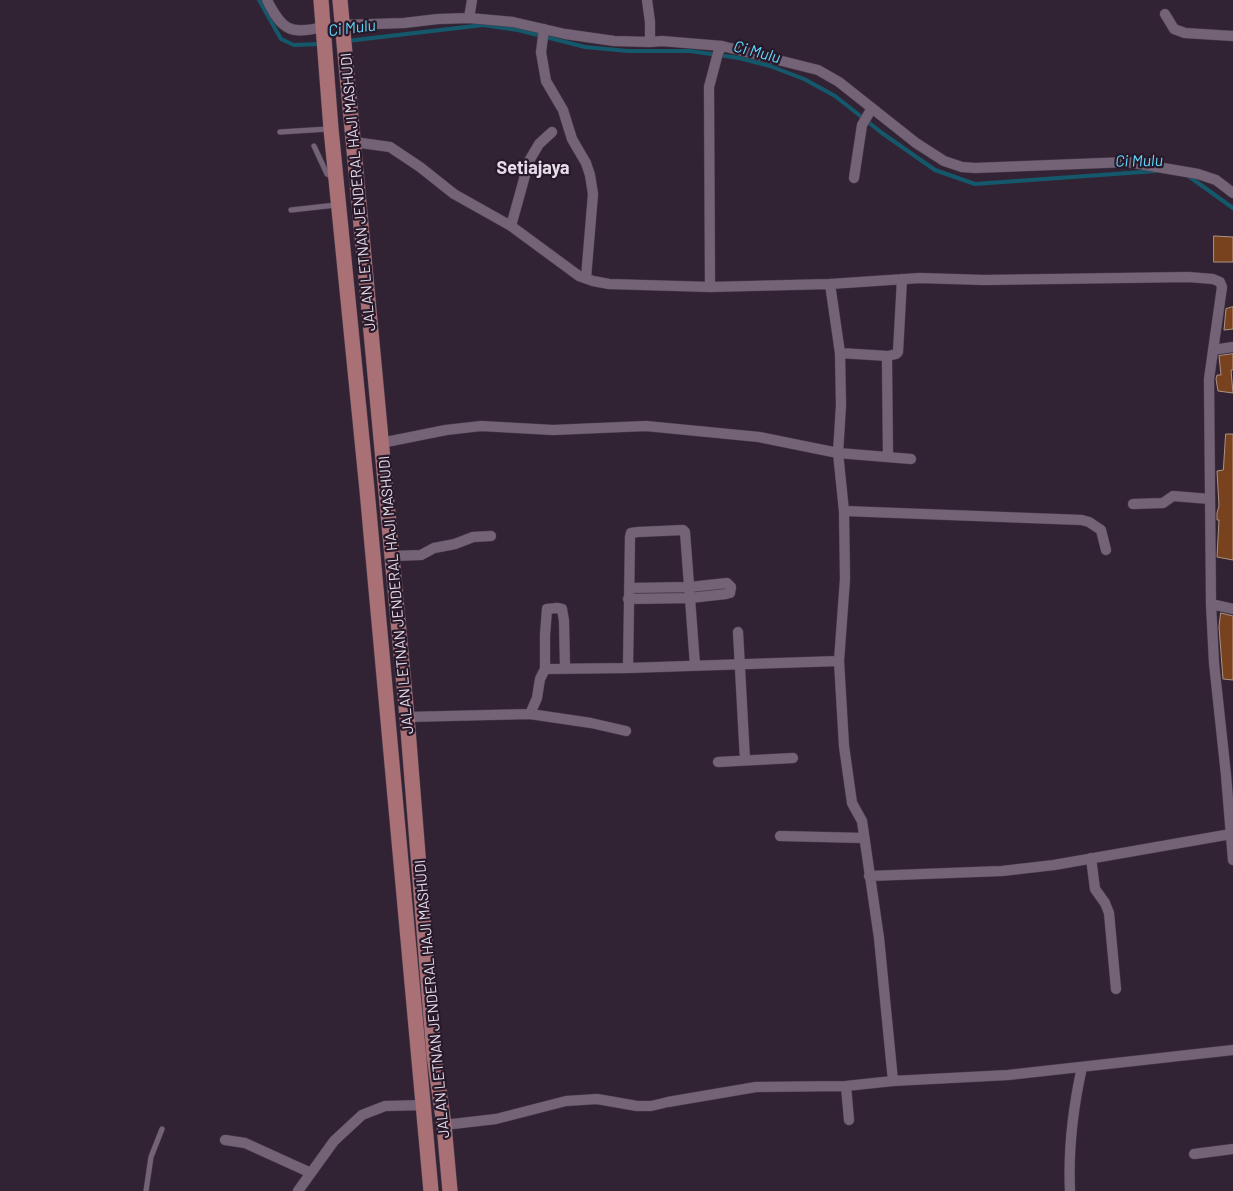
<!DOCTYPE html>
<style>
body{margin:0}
canvas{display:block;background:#312334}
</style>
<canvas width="1233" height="1191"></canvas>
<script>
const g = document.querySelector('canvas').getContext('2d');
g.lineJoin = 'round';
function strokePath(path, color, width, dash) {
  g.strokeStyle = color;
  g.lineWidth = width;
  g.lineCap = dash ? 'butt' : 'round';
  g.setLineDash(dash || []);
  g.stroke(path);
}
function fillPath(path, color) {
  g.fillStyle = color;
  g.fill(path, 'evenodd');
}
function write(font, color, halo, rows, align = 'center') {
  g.font = font + ' Barlow,sans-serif';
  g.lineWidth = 4.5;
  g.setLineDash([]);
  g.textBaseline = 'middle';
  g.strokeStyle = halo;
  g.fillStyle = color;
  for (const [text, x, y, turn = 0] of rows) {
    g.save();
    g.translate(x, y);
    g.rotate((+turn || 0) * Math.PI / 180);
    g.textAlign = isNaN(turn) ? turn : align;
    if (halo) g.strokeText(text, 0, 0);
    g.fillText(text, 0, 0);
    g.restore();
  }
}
const stream = new Path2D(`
 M259,0L281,39L294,45L320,44
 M347,41L483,25L518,30L585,47L628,51H690L739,58L770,66L804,79L835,96L882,133L935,170L975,184L1156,171
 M1187,175L1233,208`);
const building = new Path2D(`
 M1214,236L1233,237V262H1214Z
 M1233,307V329L1224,330L1226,309Z
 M1233,354V370H1231L1233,393L1218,391L1216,379L1217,375H1221L1219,356Z
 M1226,434H1233V560L1217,557L1219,520H1217V513L1219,506L1217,471L1223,470Z
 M1221,613L1233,616V680L1223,679L1219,627Z`);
const service = new Path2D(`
 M280,132L328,129
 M314,146L327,174L333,177
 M291,210L336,205
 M146,1191L151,1157L162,1129`);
const minor = new Path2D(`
 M267,0C282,30 290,35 323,27
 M647,0L650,22V42
 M1165,14L1174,29L1185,33L1233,36
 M469,18L472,0
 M342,25L404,23L438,19L469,18L513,22L565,34L614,41L650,42L662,41L722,46L818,70L839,82L916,143L944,161L962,167L975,168L1128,162L1198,174L1216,180L1233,193
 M544,29L541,52L546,81L563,110L572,139L586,163L590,175L593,194L586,278
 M354,142L390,147L420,167L454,194L511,226L579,276L593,281L609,284L710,287L830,284L920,278L984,280L1188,277L1213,279L1220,282L1222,287L1209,379L1211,604L1214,663L1226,775L1233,860
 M854,178L862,125L872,108
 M511,226L529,161L539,144L552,132
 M830,284L840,353L841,405L838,453L844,511L845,579L839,661L844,746L852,803L862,821L879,938L893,1081
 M710,287L709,87L718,53L722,46
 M1213,350L1233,347
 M840,353L888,356
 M381,443L446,430L481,426L553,430L646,426L759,437L838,453L911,459
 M888,457L887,360L888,356L896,354L898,352L902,279
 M1133,504L1163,503L1173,496L1210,499
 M844,511L1082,520L1089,522L1101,530L1106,550
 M392,556L421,555L434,548L455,544L473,537L491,536
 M628,599L690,598L726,594L730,593L731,587L727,583L690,587L630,588
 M1211,604L1233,609
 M738,632L745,760
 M628,668L630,537L631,533L638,532L683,530L685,532L695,665
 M545,669L628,668L839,661
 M530,714L591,723L626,731
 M407,717L530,714L537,698L540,679L545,669V635L547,609L557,608L562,609L564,621L565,668
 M718,762L793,758
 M780,836L864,838
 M1091,858L1095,889L1105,903L1109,913L1116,989
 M869,876L1002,871L1054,865L1231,834
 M846,1086L849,1120
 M444,1125L496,1119L566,1101L597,1099L637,1106H651L668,1102L756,1087L846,1086L893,1081L1008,1075L1233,1050
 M225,1140L245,1143L311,1173
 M1194,1154L1233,1149
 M298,1191L334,1141L362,1115L385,1106L424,1105
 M1070,1191C1068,1149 1073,1108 1082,1067`);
const primary = new Path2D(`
 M321,0L331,129L367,490L431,1191
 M340,0L407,717L434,1055L444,1125L450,1191`);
const streetNames = [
 ["JALAN LETNAN JENDERAL HAJI MASHUDI",358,192,-95],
 ["JALAN LETNAN JENDERAL HAJI MASHUDI",396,595,-95],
 ["JALAN LETNAN JENDERAL HAJI MASHUDI",432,999,-95]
];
const waterNames = [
 ["Ci Mulu",352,28,-7],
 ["Ci Mulu",757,52,15],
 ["Ci Mulu",1139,161,-1]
];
const quarterNames = [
 ["Setiajaya",533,168]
];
strokePath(stream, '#14596b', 4);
fillPath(building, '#77421d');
strokePath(building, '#ac9384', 1);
strokePath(service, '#4a3e4c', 6);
strokePath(minor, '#4a3e4c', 11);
strokePath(primary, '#4a3e4c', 16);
strokePath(service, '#746377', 5);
strokePath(minor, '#746377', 10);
strokePath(primary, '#a97076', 15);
write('15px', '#e7dde9', '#27192a', streetNames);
write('italic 16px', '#5fd9fc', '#27192a', waterNames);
write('bold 18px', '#e7dde9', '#27192a', quarterNames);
</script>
